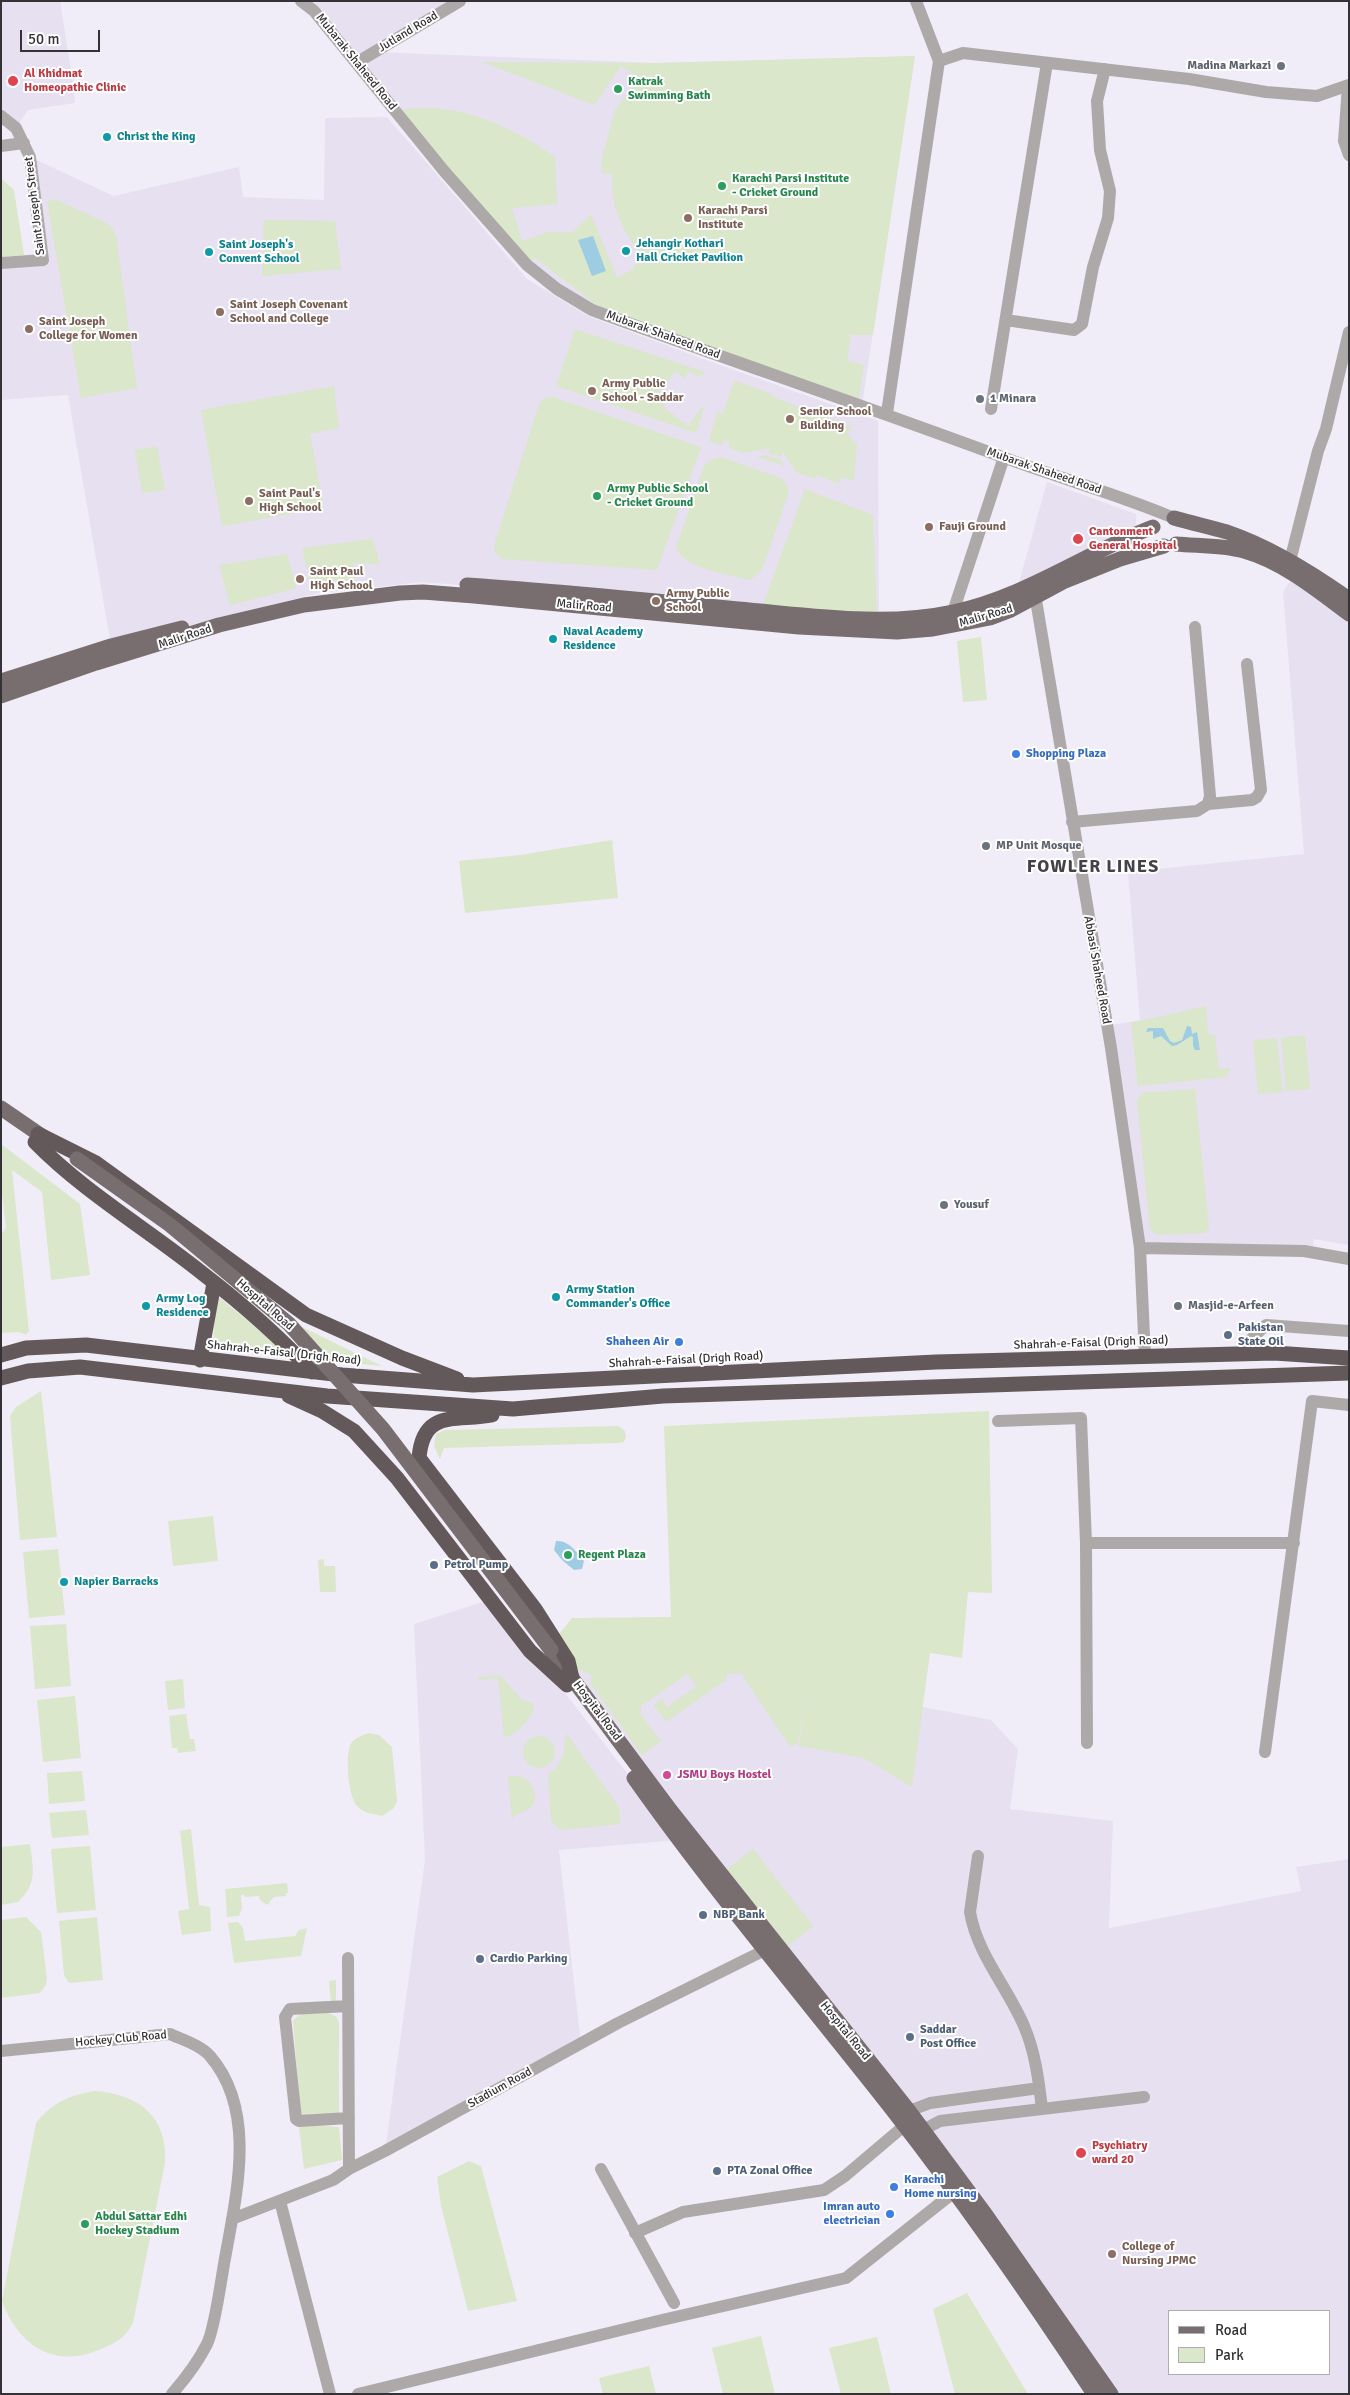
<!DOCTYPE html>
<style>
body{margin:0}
#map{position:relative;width:1350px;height:2395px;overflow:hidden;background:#f1edf8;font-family:Signika,sans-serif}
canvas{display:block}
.frame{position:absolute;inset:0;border:2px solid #343236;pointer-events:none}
.legend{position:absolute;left:1168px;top:2310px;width:162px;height:65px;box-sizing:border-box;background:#fff;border:1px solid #aeadaf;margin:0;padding:6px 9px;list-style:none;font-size:15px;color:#343236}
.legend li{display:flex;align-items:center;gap:10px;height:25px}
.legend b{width:25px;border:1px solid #aeadaf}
.scale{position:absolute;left:20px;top:30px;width:80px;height:22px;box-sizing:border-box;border:2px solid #343236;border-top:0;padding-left:6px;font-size:15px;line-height:18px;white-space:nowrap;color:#343236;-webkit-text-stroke:4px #fff;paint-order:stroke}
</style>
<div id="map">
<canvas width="1350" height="2395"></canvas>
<div class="frame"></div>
<ul class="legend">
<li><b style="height:6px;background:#786e6f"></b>Road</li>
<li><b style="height:14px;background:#dae7ca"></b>Park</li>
</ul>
<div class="scale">50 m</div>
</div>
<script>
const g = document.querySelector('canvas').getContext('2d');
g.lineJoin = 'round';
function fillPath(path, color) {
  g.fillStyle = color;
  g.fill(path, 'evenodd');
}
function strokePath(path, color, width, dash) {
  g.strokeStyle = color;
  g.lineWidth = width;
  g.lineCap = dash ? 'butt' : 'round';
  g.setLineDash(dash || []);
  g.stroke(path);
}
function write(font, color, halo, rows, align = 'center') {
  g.font = font + ' Signika,sans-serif';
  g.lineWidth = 4;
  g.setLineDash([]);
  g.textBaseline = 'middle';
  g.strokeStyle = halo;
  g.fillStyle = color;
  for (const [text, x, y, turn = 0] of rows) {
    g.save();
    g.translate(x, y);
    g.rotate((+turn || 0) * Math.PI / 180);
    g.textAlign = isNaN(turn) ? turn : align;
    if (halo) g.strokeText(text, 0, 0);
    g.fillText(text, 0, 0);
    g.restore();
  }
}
const built = new Path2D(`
 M1,1H60L74,89L75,103L28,110L16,128L1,116Z
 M301,1H460L375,52L656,63L915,56L862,405L664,336L557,289Z
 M387,117L527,279L588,316L706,360L878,421L879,619L422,582L319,593L111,646L68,395L1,400V263L46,260L30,157L114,196L239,167L243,197L324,200L325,118Z
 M1047,482L1136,514V534L1016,593Z
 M1296,572L1349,607V1245L1313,1239L1314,1253L1140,1248L1107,1026L1140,1020L1128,872L1304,854L1283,592Z
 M492,1599L679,1840L559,1850L581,2044L385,2151L425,1860L414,1624Z
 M796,1652L918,1706L991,1720L1018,1749L1010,1809L1113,1821L1109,1928L1301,1891L1296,1867L1349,1859V2394H1111L572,1678L582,1670ZM1169,2311H1329V2374H1169Z`);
const green = new Path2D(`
 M915,56L873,335H851L847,361L864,365L858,403L602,309L535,258L531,262L496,227L401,110C457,101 509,125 555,157L557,204L512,208L522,241L548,232H573L591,214L617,278L633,269L642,255C623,233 610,206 612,175L601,172L602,158L615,110L640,78L621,66L594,105L482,62L656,63Z
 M1,178L14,190L24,255L1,257Z
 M57,200L105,222L112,228L116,236L137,388L81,398L47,201Z
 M264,220L335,221L341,269L262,276Z
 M575,329L705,372L703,376L700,374L697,377L689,371L684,378L675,371L656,397L665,404L663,407L688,426L702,407L704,408L696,433L556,386Z
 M734,380L769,393L778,399L851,426L848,435L857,444L854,481L841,477L839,484L817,475L815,479L796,472L783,452L781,457L768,453L770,448L745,453L729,448L730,442L725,440L721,445L709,441L717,412L723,414Z
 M334,386L339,428L310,434L324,508L222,526L201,410Z
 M553,397L701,447L657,570L502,559L495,552L494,546L539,404L543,399Z
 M157,446L165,490L142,493L135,450Z
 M764,455L779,459L785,466L757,457Z
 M721,457L781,478L786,483L789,492L762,570L753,578L748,580C728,574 683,568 676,548L704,466L709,461Z
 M805,489L873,515L877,620L763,605Z
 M373,539L380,564L353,563L355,580H334L322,583L320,579L310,581L302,548Z
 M287,554L296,586L294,589L230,605L219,565Z
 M981,637L987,700L963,702L957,641Z
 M612,840L618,898L465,913L459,861L520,855Z
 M1206,1006L1208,1034L1215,1035L1219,1069L1230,1068L1227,1077L1138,1086L1131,1023Z
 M1305,1035L1310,1089L1286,1091L1281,1038Z
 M1277,1038L1283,1092L1258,1094L1253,1040Z
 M1195,1089L1209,1227L1205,1233L1158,1235L1150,1229L1137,1101L1142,1093Z
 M1,1144L80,1204L90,1275L51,1280L42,1192L12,1170L29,1331L26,1335L19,1332L1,1333V1234L6,1228L1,1186Z
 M216,1295L287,1352L213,1346Z
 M300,1326L382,1366L331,1361Z
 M41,1391L57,1537L20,1540L10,1416L16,1407Z
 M989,1411L992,1593L968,1592L962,1658L930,1653L912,1787L864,1758L799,1746L805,1698L798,1743L790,1747L741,1673L727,1674L726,1680L666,1722L654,1705L662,1699L667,1707L697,1686L687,1674L641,1706V1715L661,1741L642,1755L590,1683L592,1676L582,1670L580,1672L554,1640L572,1618L671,1617L664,1426Z
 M618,1426L625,1431L626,1436L624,1442L618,1443L444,1448L440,1459L434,1446L436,1434L445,1430Z
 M213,1516L218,1561L173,1566L168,1521Z
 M58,1549L65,1615L29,1618L23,1552Z
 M324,1559V1566H335L336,1592H320L318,1560Z
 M66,1624L71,1686L35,1689L30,1626Z
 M500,1675L522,1700L532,1703L534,1708C529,1722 520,1729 508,1737L504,1736L498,1678L478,1680V1677Z
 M183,1679L185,1708L168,1710L165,1681Z
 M75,1696L81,1758L43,1762L37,1700Z
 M186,1714L190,1739H194L196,1751L178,1753L177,1748H172L169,1716Z
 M369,1733L379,1735L392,1747L397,1801L394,1808L382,1816C374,1814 362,1813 357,1806C348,1797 344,1752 352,1742C357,1737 363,1735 369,1733Z
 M566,1733L619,1807L620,1824L561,1830L551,1821L548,1775C564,1764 564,1752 566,1733Z
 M523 1752a16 16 0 1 1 32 0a16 16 0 1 1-32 0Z
 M82,1771L85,1801L49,1804L47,1773Z
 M508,1776C513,1776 519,1776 524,1778C532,1782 540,1798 532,1806C527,1812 517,1812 512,1819Z
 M86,1810L89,1835L52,1838L49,1813Z
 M191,1829L199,1905L210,1907L211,1931L182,1935L178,1911L189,1909L180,1831Z
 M30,1844C33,1869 38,1883 18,1902L1,1905V1847Z
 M90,1846L96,1910L57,1913L51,1849Z
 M753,1849L813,1926L788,1946L727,1869Z
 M287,1883L288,1893H286V1896L274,1897L267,1905L260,1900L259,1896L245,1897L244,1895H241L242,1908L239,1916L227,1917L225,1889Z
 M26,1917L41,1932L47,1978L46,1985L40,1993L1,1998V1920Z
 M97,1917L103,1980L69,1983L64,1975L59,1921Z
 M238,1922L243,1928L245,1941L295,1936L299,1930L307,1928L301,1956L234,1963L228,1923Z
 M336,1980V2003L331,2004L329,1981Z
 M328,2013L337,2017L339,2024V2111L338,2114L305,2117L300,2112L293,2020L301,2014Z
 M95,2091C138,2094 168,2116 165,2163L133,2323C125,2338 116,2343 101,2349C54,2370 18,2345 2,2301L36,2123C51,2103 70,2095 95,2091Z
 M312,2125L339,2127L342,2160L304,2169L299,2127Z
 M469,2161L481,2166L517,2301L468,2311L441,2206L437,2177Z
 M967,2293L1028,2394H955L933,2309Z
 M761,2336L775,2394H723L712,2348Z
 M877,2337L891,2394H841L829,2348Z
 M649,2366L656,2394H603L599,2378Z`);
const water = new Path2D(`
 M593,236L606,271L592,276L578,240Z
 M1187,1026L1191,1027L1192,1034L1197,1032L1200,1050H1195L1193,1046V1037L1191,1036L1177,1045L1172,1046L1161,1036L1153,1039V1031L1146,1032L1148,1028H1163L1170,1041L1174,1043L1182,1040Z
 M556,1541C569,1540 576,1552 584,1561L582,1569L574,1570L562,1560L554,1550Z`);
const minor = new Path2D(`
 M301,1L314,11L444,171L527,265L557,289L592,310C729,360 868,407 1005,458C1060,478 1116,494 1169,516
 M939,61L963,53L1189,79L1266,92L1317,96L1349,85
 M356,63L460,1
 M1348,86L1344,141L1349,155
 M1,116L16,128L30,157L43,260L1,263
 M1,146L24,143
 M1006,320L1074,330L1082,324L1093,267L1108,218L1110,191L1100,150L1097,101L1105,69
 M991,409L1047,63
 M887,413L939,61L916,1
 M1290,561L1318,451L1326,429L1349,332
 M1034,588L1111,1048L1140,1248L1145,1357
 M953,612L1004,457
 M1208,804L1252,800L1257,797L1261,790L1247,664
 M1072,822L1197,811L1208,804L1210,796L1195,627
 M1140,1248L1304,1251L1349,1259
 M1249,1341L1266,1325L1349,1331
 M998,1421L1081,1418L1086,1543L1087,1743
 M1086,1543H1294
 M1265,1752L1312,1401L1349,1405
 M978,1856L970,1912C977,1954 1008,1988 1024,2026C1035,2051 1039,2082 1042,2109
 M348,1958L349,2169
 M348,2006L290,2009L285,2017L296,2119L299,2121L349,2118
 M1,2051L170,2034C183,2040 200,2045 210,2056C260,2114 234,2203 223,2270C220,2288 214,2330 207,2344C198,2362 185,2379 172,2394
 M909,2111L930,2103L1039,2088
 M923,2130L940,2121L1144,2097
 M601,2169L674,2303
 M280,2201L330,2394
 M232,2219L333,2180L349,2169L385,2151L618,2023L765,1950
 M635,2233L683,2212L824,2190L845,2176L904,2126
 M358,2394L662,2320L846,2278L953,2193`);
const major = new Path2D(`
 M1174,518C1192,523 1209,527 1227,532C1271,547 1311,572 1349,599
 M1176,544C1198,546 1222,545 1244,551C1283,562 1317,590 1349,614
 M467,585C558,591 648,600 738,609C808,615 883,627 953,612C1025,597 1085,553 1153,527
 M1,681L111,646L182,628
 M1,696L96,663L219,625L304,605L400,593L423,592L474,596L799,627L897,632L933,629L990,618L1011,610L1065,581L1120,559L1164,546
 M1,1108L49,1141
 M551,1650L671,1811L909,2111L986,2215L1111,2394
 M634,1778C716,1894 808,2002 895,2113C965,2203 1031,2298 1094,2394`);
const highway = new Path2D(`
 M38,1134L96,1163L306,1315L402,1358L457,1379
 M35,1142C84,1192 147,1229 202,1273C241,1303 279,1336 312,1372
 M1,1355L26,1348L86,1345L342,1375L473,1385L936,1362L1274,1353L1349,1358
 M200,1360L214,1283
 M1,1378L28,1371L80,1367L327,1396L513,1409L663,1396L1349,1373
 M289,1396L322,1411L354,1431L397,1478L530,1651L567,1685
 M492,1415C457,1422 423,1408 419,1458L535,1609L568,1661L572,1678`);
const majorBridge = new Path2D(`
 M77,1159L170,1225L289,1324L383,1429L551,1650`);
const markers = [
 [1281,66,5,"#6b7280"],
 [13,81,6,"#e0444e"],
 [618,89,5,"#2e9e5b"],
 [107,137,5,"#0f9aa8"],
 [722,186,5,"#2e9e5b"],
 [688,218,5,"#8d6e63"],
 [626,251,5,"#0f9aa8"],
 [209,252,5,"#0f9aa8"],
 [220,312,5,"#8d6e63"],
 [29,329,5,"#8d6e63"],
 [592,391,5,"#8d6e63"],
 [980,399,5,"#6b7280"],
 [790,419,5,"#8d6e63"],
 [597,496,5,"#2e9e5b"],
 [249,501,5,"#8d6e63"],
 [929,527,5,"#8d6e63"],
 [1078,539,6,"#e0444e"],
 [300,579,5,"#8d6e63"],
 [656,601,5,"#8d6e63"],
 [553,639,5,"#0f9aa8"],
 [1016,754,5,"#3f7fe0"],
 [986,846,5,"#6b7280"],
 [944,1205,5,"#6b7280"],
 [556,1297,5,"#0f9aa8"],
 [146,1306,5,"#0f9aa8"],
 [1178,1306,5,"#6b7280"],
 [1228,1335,5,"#5c6f8a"],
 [679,1342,5,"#3f7fe0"],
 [568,1555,5,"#2e9e5b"],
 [434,1565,5,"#5c6f8a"],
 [64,1582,5,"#0f9aa8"],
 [667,1775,5,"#d1479c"],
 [703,1915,5,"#5c6f8a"],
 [480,1959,5,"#5c6f8a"],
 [910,2037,5,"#5c6f8a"],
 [1081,2153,6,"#e0444e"],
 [717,2171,5,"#5c6f8a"],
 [894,2187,5,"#3f7fe0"],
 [890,2214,5,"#3f7fe0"],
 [85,2224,5,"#2e9e5b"],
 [1112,2254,5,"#8d6e63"]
];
const streetNames = [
 ["Jutland Road",408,32,-31],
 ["Mubarak Shaheed Road",356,62,51],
 ["Saint Joseph Street",35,206,-97],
 ["Mubarak Shaheed Road",663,335,20],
 ["Mubarak Shaheed Road",1044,471,19],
 ["Malir Road",584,606,5],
 ["Malir Road",986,616,-16],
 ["Malir Road",185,637,-18],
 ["Abbasi Shaheed Road",1097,970,80],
 ["Hospital Road",265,1305,41],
 ["Shahrah-e-Faisal (Drigh Road)",1091,1343,-2],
 ["Shahrah-e-Faisal (Drigh Road)",284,1353,6],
 ["Shahrah-e-Faisal (Drigh Road)",686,1360,-3],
 ["Hospital Road",597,1711,53],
 ["Hospital Road",845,2031,51],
 ["Hockey Club Road",121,2039,-5],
 ["Stadium Road",500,2088,-29]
];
const worshipNames = [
 ["Madina Markazi",1271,66,"right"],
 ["1 Minara",990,399],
 ["MP Unit Mosque",996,846],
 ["Yousuf",954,1205],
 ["Masjid-e-Arfeen",1188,1306]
];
const healthNames = [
 ["Al Khidmat",24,74],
 ["Homeopathic Clinic",24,88],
 ["Cantonment",1089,532],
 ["General Hospital",1089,546],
 ["Psychiatry",1092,2146],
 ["ward 20",1092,2160]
];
const leisureNames = [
 ["Katrak",628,82],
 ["Swimming Bath",628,96],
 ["Karachi Parsi Institute",732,179],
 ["- Cricket Ground",732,193],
 ["Army Public School",607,489],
 ["- Cricket Ground",607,503],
 ["Regent Plaza",578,1555],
 ["Abdul Sattar Edhi",95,2217],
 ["Hockey Stadium",95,2231]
];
const cultureNames = [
 ["Christ the King",117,137],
 ["Jehangir Kothari",636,244],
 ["Hall Cricket Pavilion",636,258],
 ["Saint Joseph's",219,245],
 ["Convent School",219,259],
 ["Naval Academy",563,632],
 ["Residence",563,646],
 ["Army Station",566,1290],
 ["Commander's Office",566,1304],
 ["Army Log",156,1299],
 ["Residence",156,1313],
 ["Napier Barracks",74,1582]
];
const educationNames = [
 ["Karachi Parsi",698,211],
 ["Institute",698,225],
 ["Saint Joseph Covenant",230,305],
 ["School and College",230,319],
 ["Saint Joseph",39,322],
 ["College for Women",39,336],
 ["Army Public",602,384],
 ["School - Saddar",602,398],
 ["Senior School",800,412],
 ["Building",800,426],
 ["Saint Paul's",259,494],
 ["High School",259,508],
 ["Fauji Ground",939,527],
 ["Saint Paul",310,572],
 ["High School",310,586],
 ["Army Public",666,594],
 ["School",666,608],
 ["College of",1122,2247],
 ["Nursing JPMC",1122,2261]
];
const shopNames = [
 ["Shopping Plaza",1026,754],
 ["Shaheen Air",669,1342,"right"],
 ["Karachi",904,2180],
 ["Home nursing",904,2194],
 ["Imran auto",880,2207,"right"],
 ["electrician",880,2221,"right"]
];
const serviceNames = [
 ["Pakistan",1238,1328],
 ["State Oil",1238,1342],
 ["Petrol Pump",444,1565],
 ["NBP Bank",713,1915],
 ["Cardio Parking",490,1959],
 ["Saddar",920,2030],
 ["Post Office",920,2044],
 ["PTA Zonal Office",727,2171]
];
const hotelNames = [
 ["JSMU Boys Hostel",677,1775]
];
const districtNames = [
 ["FOWLER LINES",1093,867]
];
fillPath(built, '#e6e0f1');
fillPath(green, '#dae7ca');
fillPath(water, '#9ecce3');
strokePath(minor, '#aea9a9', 12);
strokePath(major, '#786e6f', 15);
strokePath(highway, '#64595a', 15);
strokePath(majorBridge, '#786e6f', 15);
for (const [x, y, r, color] of markers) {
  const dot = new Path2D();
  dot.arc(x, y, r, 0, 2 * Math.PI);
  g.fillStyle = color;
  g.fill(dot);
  strokePath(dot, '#fff', 2);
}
write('12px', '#343236', '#fff', streetNames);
write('bold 12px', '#5b616d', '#fff', worshipNames, 'left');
write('bold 12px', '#be3a42', '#fff', healthNames, 'left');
write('bold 12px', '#27864d', '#fff', leisureNames, 'left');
write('bold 12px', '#0d838f', '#fff', cultureNames, 'left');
write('bold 12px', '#785e54', '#fff', educationNames, 'left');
write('bold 12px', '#366cbe', '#fff', shopNames, 'left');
write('bold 12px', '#4e5e75', '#fff', serviceNames, 'left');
write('bold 12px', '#b23c85', '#fff', hotelNames, 'left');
g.letterSpacing = '1px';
write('bold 18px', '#444149', '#fff', districtNames);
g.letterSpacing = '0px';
</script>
